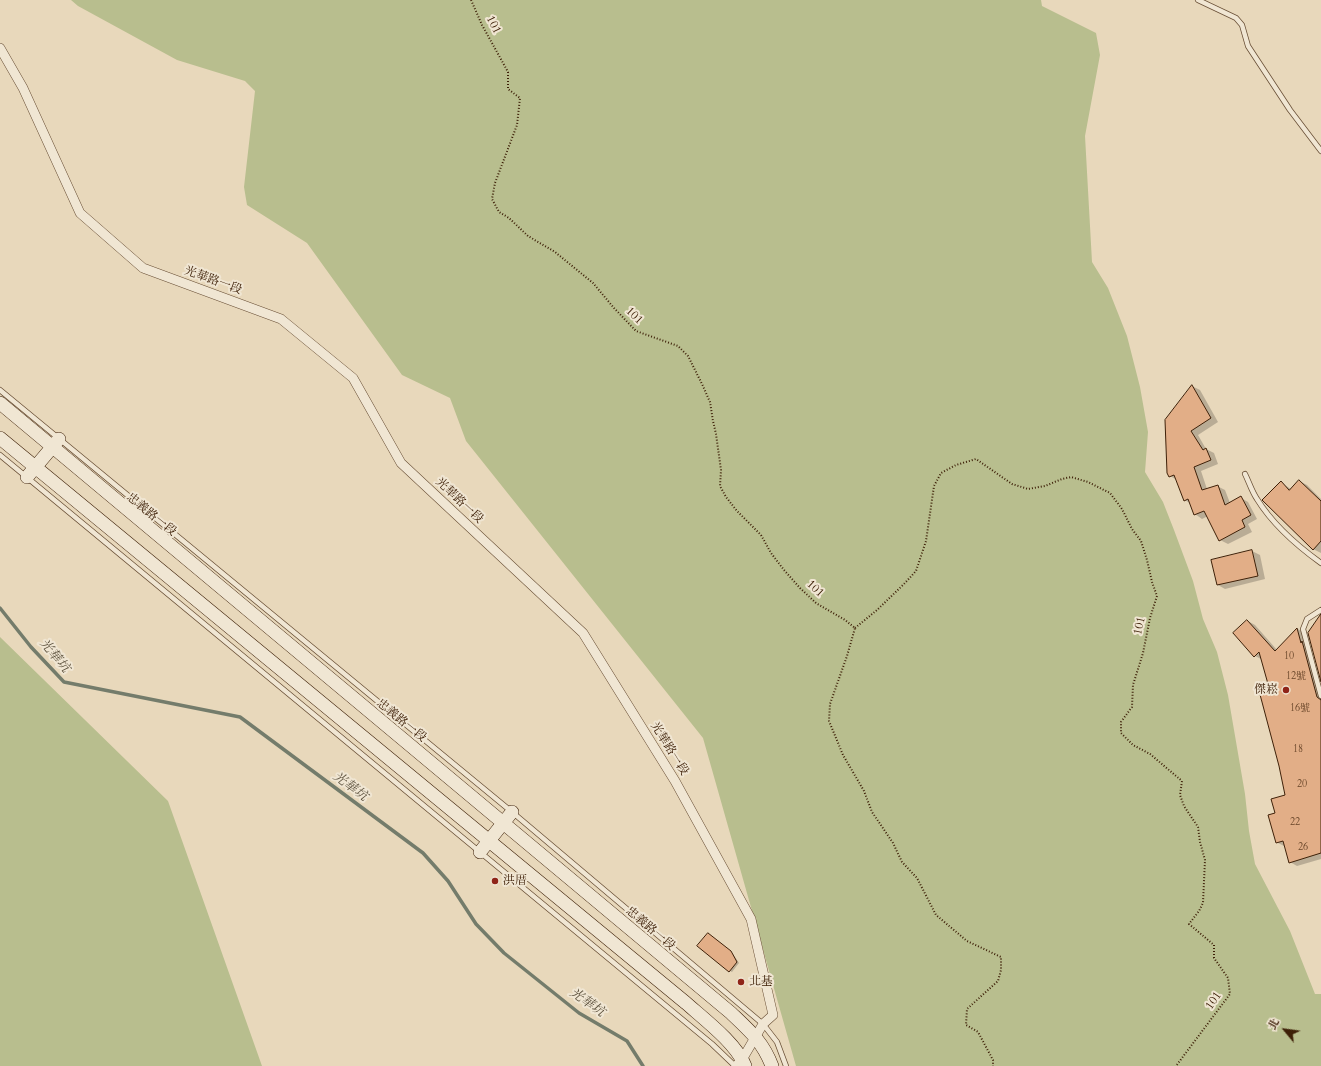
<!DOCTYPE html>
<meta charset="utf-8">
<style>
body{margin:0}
#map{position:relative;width:1321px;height:1066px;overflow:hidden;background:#e8d8bb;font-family:Cardo,"Noto Serif TC",serif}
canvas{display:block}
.north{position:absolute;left:1265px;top:1010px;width:40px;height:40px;-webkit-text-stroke:3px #f0e6d3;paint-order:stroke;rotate:299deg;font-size:11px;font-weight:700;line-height:16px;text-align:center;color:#3e2008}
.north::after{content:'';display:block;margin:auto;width:14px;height:18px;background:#3e2008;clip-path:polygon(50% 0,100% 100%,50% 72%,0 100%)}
</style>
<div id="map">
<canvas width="1321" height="1066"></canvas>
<div class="north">北</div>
</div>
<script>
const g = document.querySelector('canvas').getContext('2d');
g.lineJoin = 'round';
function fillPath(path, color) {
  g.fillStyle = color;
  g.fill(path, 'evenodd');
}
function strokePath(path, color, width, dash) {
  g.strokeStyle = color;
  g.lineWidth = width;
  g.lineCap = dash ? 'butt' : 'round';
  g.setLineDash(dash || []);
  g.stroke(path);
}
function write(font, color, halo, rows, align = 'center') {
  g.font = font + ' Cardo,"Noto Serif TC",serif';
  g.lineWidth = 4;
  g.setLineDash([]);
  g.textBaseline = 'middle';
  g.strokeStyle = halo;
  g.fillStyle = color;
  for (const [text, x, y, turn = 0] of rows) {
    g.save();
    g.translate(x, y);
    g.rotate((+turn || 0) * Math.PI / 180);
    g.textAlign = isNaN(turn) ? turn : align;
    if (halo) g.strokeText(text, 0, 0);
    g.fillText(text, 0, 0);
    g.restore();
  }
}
const green = new Path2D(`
 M71,0H1041L1042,6L1096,33L1100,55L1085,136L1092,262L1108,288L1127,336L1140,387L1148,432L1145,472L1163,502L1174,530L1193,581L1203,619L1217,652L1228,695L1245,794L1249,831L1255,864L1290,931L1315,994H1321V1066H796L703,738L466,441L450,398L402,375L307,243L247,205L244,187L255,91L245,81L177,60L78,6Z
 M0,637L168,801L262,1066H0Z`);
const shadow = new Path2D(`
 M1192,386L1200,390L1218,422L1198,435L1206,449L1214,453L1218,464L1201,471L1207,489L1217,486L1225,490L1230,503L1241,498L1248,502L1257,519L1248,524L1252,532L1228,544L1220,540L1208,516L1202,519L1195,514L1191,504L1185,500L1177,480L1170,476Z
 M1299,481L1307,485L1321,499V553L1313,549L1281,483L1291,489Z
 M1252,551L1260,555L1265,579L1225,589L1218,585L1212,560Z
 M1248,621L1255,625L1277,650L1298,629L1304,633L1321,689V859L1297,866L1290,862L1285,846H1284L1276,842V813L1286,796L1269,685L1263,660L1255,656Z
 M710,935L733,954L739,963L732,972L730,971Z`);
const stream = new Path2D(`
 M0,608L31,647L64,682L240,717L423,853L448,881L476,924L504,953L579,1013L627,1041L643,1066`);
const building = new Path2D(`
 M1192,385L1211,418L1191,431L1203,450L1206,448L1211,460L1194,467L1202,490L1218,485L1225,505L1241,496L1251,515L1242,520L1245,527L1219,541L1204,511L1194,515L1188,499L1184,501L1174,475L1169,477L1167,473L1165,420Z
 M1299,480L1321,501V541L1313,550L1262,500L1281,481L1289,490Z
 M1252,550L1258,576L1217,585L1211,560Z
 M1321,614V682L1308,633Z
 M1247,620L1275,651L1297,628L1301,643L1302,641L1317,697L1321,700V853L1289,863L1283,841L1276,843L1268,815L1275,813L1271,799L1285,795L1279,766L1258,687L1268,684L1259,652L1254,657L1233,633Z
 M708,933L731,951L737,962L729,972L697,946Z`);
const path = new Path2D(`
 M471,0L482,25L508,72V89L520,98L517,125L495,183L492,199L499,212L509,218L528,236L555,252L593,283L614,308L636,331L678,346L688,356L703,386L710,402L713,421L716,434L721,470L720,486L726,497L737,511L761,535L771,553L784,570L800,588L816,603L845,620L855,628L847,656L830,704L829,721L843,755L864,791L872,812L893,843L902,862L917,878L936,915L967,941L1001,957V970L998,981L967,1009L966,1025L978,1032L993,1060V1066
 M855,628L877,610L904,584L916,571L926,541L934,486L941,473L956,465L976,459L1012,484L1028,489L1045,486L1062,479L1071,477L1088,482L1110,493L1122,509L1132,529L1141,541L1147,560L1152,582L1157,596L1150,618L1143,653L1133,685L1132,707L1121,722V733L1133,745L1150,754L1182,781L1180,795L1184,806L1198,827L1200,842L1205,860L1203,903L1199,911L1189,924L1214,945V958L1228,978L1230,994L1176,1066`);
const lane = new Path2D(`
 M1198,0L1236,18L1242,25L1248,46L1290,110L1321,151
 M0,390L512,812L763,1024L777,1042L786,1066
 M0,455L712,1044L735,1066
 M1245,474C1249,482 1252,492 1257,499C1273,525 1296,545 1321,563
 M1321,610L1307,619L1303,629L1321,696`);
const street = new Path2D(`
 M0,48L23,88L80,213L143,268L281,319L353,378L401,463L583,633L675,781L751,919L773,1015L763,1024L743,1058L736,1066`);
const secondary = new Path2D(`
 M0,403L731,1013C750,1031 763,1042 772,1066
 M0,438L686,1003C704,1019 737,1044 745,1066
 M27,477L59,439
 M480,852L512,812`);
const markers = [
 [1286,690,4,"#8f2418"],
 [495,881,4,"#8f2418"],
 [741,982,4,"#8f2418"]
];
const numberNames = [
 ["10",1289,657],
 ["12號",1296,677],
 ["16號",1300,709],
 ["18",1298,750],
 ["20",1302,785],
 ["22",1295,823],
 ["26",1303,848]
];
const streetNames = [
 ["101",493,25,63],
 ["光華路一段",213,281,20],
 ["101",634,316,44],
 ["光華路一段",459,501,43],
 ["忠義路一段",151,515,39],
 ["101",815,589,43],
 ["101",1140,626,-77],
 ["忠義路一段",401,721,39],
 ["光華路一段",669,749,58],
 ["忠義路一段",650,929,40],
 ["101",1214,1001,-55]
];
const poiNames = [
 ["傑崧",1278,690,"right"],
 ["洪厝",503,881],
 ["北基",749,982]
];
const waterNames = [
 ["光華坑",54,656,50],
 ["光華坑",350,787,37],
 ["光華坑",587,1003,35]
];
fillPath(green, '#b8be8e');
fillPath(shadow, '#0003');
strokePath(stream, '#747c6b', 3.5);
fillPath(building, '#e2ae87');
strokePath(building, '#3e2008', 1);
strokePath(lane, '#684e35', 6);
strokePath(street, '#684e35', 10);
strokePath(secondary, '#3e2008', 14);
strokePath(path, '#3e2008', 2, [1, 2]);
strokePath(lane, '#f0e6d3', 4.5);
strokePath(street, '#f0e6d3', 9);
strokePath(secondary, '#f0e6d3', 13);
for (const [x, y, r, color] of markers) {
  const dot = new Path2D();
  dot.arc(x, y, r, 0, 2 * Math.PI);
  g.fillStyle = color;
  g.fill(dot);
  strokePath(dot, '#f0e6d3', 1.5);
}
write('10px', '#674428', null, numberNames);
write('12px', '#3e2008', '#f0e6d3', streetNames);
write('12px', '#3e2008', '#f0e6d3', poiNames, 'left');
write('italic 13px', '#594e3a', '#f0e6d3', waterNames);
</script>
